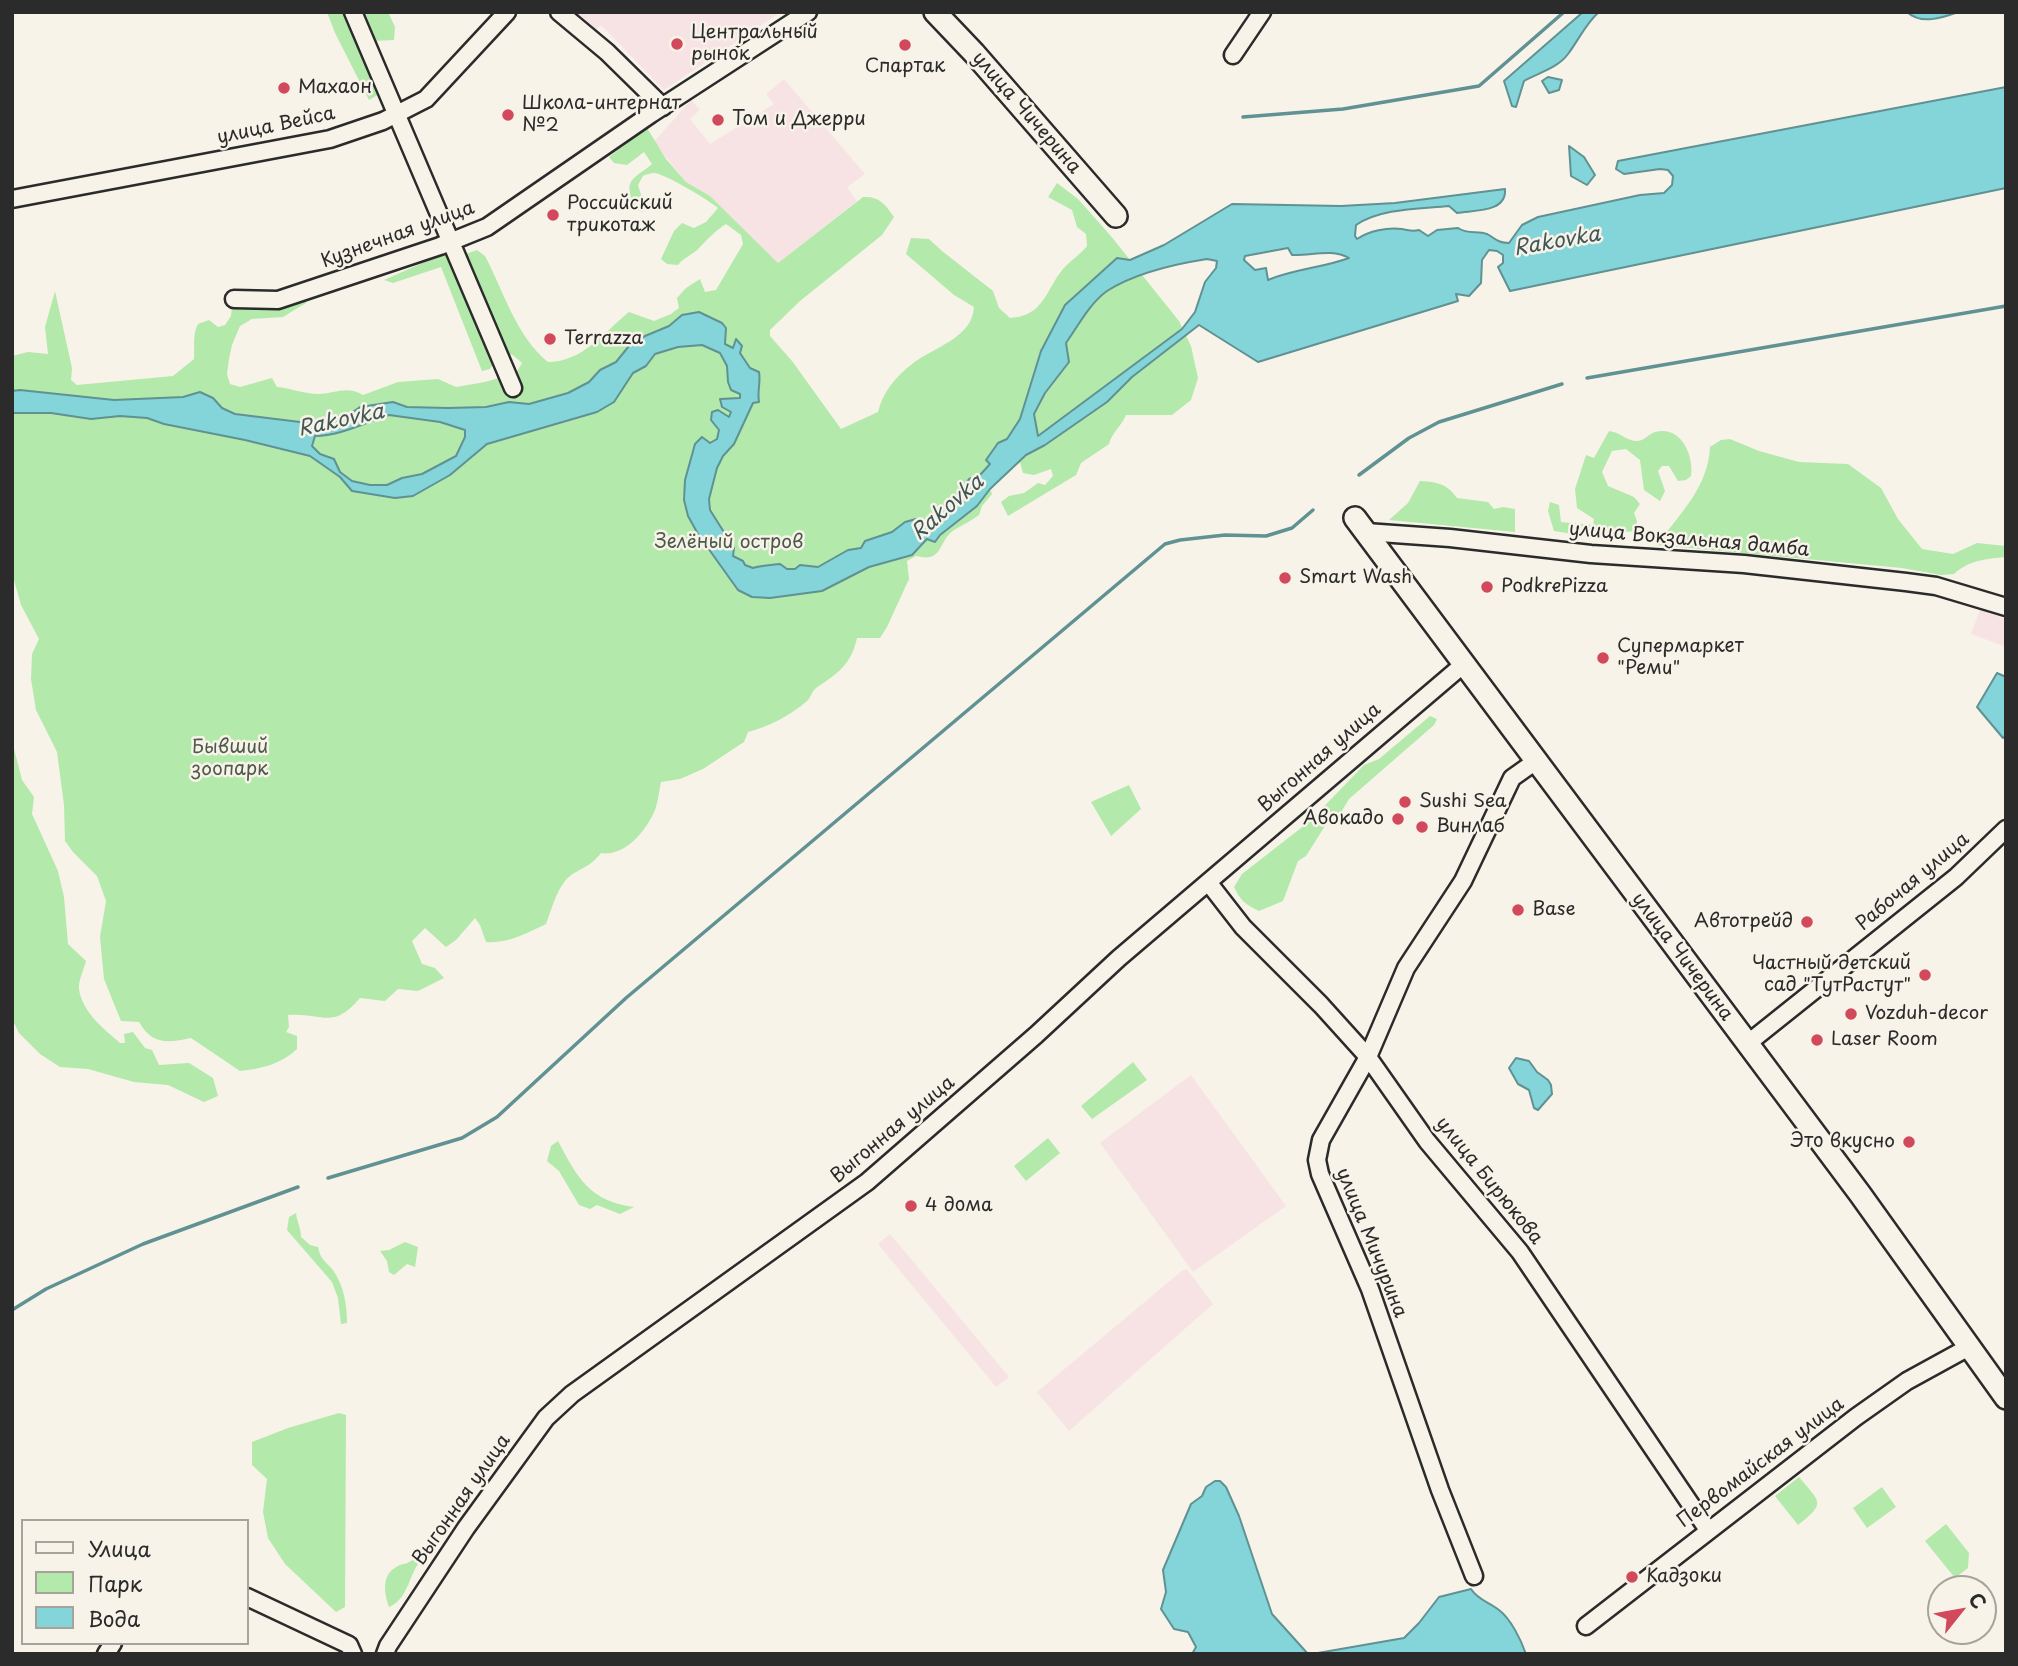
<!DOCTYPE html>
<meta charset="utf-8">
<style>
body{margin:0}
#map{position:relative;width:2018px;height:1666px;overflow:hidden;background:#f7f3e8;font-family:"Playpen Sans",sans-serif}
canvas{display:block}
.frame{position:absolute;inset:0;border:14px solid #2b2b2b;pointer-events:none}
.legend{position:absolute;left:21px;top:1519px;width:228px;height:126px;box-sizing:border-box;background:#f7f3e8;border:2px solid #a5a39c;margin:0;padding:9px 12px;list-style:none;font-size:21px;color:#2b2b2b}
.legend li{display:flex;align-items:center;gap:14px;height:35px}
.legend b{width:35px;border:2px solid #a5a39c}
.north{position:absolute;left:1927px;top:1575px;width:70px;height:70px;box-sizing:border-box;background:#f7f3e8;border:2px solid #a5a39c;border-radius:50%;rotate:59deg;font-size:19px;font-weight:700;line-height:28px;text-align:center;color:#2b2b2b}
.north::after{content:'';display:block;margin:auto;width:24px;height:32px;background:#d1495b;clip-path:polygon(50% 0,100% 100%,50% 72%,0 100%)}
</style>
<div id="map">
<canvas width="2018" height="1666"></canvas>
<div class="frame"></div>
<ul class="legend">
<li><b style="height:9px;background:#f7f3e8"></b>Улица</li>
<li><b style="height:19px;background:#b3e9ab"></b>Парк</li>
<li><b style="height:19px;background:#83d5d9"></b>Вода</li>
</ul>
<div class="north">С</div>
</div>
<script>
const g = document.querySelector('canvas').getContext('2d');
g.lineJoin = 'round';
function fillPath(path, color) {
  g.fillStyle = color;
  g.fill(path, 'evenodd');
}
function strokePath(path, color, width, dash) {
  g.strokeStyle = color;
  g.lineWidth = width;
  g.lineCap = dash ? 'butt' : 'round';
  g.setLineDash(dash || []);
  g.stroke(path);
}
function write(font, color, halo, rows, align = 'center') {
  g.font = font + ' "Playpen Sans",sans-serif';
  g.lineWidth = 5;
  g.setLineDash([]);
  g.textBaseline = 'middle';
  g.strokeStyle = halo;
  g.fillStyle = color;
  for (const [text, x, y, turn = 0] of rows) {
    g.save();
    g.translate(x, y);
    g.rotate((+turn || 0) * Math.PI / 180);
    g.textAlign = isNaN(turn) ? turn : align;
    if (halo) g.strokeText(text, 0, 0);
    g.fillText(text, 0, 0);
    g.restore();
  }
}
const built = new Path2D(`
 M574,12H781L664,90L601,25L595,31Z
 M784,79L865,174L847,187L857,201L778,263L710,196L686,182L654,142L691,100L700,110L690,119L710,144L774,104L766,94Z
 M1980,610L2006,619V647L1971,634Z
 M1191,1075L1286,1206L1193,1272L1100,1143Z
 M890,1234L1009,1377L996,1387L878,1244Z
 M1187,1269L1213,1304L1069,1431L1037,1392L1183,1270Z`);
const green = new Path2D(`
 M327,12H388L395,27L394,40L372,41C377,52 396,89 396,97L381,93L369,100L335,33Z
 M647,128L666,159L686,182L710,196L778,263L863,197C879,196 885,204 894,217L882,235L800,301L770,330V336L792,361L841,429L878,412C883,392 895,377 912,364C933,347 972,339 974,307L954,295L906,254L911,238L929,239L942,251L993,291L999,308L1010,318C1044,316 1045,291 1063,269C1070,261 1080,255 1087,246L1086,234L1077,227L1072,210L1048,197L1057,183L1078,199L1110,235L1179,321L1191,346L1198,378L1191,400L1172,415H1126C1122,425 1111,434 1109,444L1081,463L1076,475L1008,516L1001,502L1009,496L1024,493L1038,483L1045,485L1053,476L1051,469L1034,475L1023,473L1020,462L990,489L992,494L982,506L979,515C971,521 962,525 954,530C937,542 944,563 916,556L907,561L909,579L887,627L880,638H857C851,665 838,673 816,688C812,691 811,697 807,701C791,715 768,727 748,732L744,742L703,769L680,779L661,782C659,791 658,802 655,810C646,831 625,857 601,853C588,870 576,868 565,881C556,892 551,911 546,924C527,933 507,944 486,942L480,925L475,918L456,940L446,947L425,928L412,941L422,964L435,968L444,978L418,991L398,989L385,1001L360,998C332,1031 322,1012 288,1015L289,1027L286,1032L297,1036V1049C281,1064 261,1069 240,1071L191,1038C168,1043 152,1045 139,1022L121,1021L104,979L100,937L106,901L97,876L73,852L65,841L64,805L57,752L36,710L31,679L32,654L39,639L21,605L12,573V356L28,352L48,354L45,327L55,291L72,368L71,380L77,385L173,376L194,359C195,346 192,335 198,324L209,320L218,327L225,325L231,316L232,306L307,298L306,303L283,317L252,319L240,326L232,345L229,359L227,374L230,384L240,387L272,378L277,387C290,388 305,394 318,394C335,394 346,385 363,395L398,382L438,379L456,387L485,382L516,373L522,363L513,355L501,353L490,369L482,371L441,267L393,283L384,280L436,257L460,249L463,255L477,250L485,256C504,292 516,336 548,362C583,362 604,332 629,312L654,321L671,314L679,308L677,298L686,288L700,279L705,292L716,290L743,244L741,235L726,224C713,233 711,236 700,247C693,255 684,257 678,265L667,264L661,259L674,231L682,223L694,228L706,222L718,208C710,201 664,173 654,173C652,173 644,175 643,176L638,185L645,207L643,212L636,210C622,178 632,181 652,164L644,152L627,165L614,163L609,157Z
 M1609,431C1619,432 1626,440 1635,441C1644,442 1648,434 1655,432C1681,425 1694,455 1691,476L1686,480L1678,481L1669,466H1662L1658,471L1665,491L1660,501L1644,490L1640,460L1626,449L1612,451L1602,472L1608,486L1634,497L1640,504L1634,513L1637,521L1636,531L1586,536L1554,531L1548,511L1550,502L1559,505L1561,522L1593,525L1594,519L1577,508L1575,489L1586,455L1594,458Z
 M1730,439L1759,451L1799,462L1848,464L1881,488L1898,519L1922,549L1953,554L1977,543L2006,546V557C1986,559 1969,560 1954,574L1941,575L1902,568L1657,545C1680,513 1708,488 1710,447L1721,440Z
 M1420,481C1438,482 1447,484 1457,498L1488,502L1494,509L1503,507L1515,509V532L1389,520L1408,503Z
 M1430,716L1437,719L1434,725L1349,799L1337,819L1325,826L1306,856L1298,861L1283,901L1259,911C1246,905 1240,900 1234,887L1242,874L1310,821L1364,765L1379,759Z
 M12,741L22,780L34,797L32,814L58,871L64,897L68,944L86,961C84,969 78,981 79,989C82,1012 104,1029 120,1043H125L124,1034L133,1032L145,1048L152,1050L159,1065L189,1063L213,1078L218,1096L204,1102L168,1085L134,1082L88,1069L60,1067L40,1054L19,1033L12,1019Z
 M1129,785L1141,809L1111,836L1091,802Z
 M1133,1062L1147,1080L1092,1119L1081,1106Z
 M1048,1138L1060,1153L1026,1181L1014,1166Z
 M558,1141C578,1179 590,1201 634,1207L620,1214L597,1205L590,1209L579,1205L559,1171L547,1161L551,1146Z
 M296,1213C297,1222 301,1228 301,1237L310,1245L318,1247C320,1259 326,1262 333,1270C344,1286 347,1305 347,1323L341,1324L338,1298L332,1282L287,1230L289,1217Z
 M405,1242L418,1247L415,1267L407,1264L394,1275L389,1272L387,1261L380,1251L389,1250Z
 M339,1413L346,1415L345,1607L336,1612L285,1564L268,1538L263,1512L267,1479L252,1465V1442L288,1428Z
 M1799,1477C1820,1503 1827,1502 1798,1525L1775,1496Z
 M1882,1487L1896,1507L1867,1528L1853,1508Z
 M1946,1524L1969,1553L1968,1568L1955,1578L1925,1541Z
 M432,1544L435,1545L436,1548C431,1551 426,1554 422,1559C409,1572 409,1599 389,1607C384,1593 381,1574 398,1566C404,1563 404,1565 409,1562C418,1558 425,1550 432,1544Z`);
const water = new Path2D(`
 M1583,12H1599C1586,23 1578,41 1568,54C1558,68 1538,73 1524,81L1516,107L1512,106L1504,81Z
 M1907,12H1958C1942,18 1921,25 1907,12Z
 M1548,77L1562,80L1559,90L1549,93L1542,81Z
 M2006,87V188L1510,291L1498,267L1503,263V255L1497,251L1489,250L1482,260L1481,283L1469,296L1456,294L1458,301L1258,362L1199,325L1132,377L1107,402L1045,445L1026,455L990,489L977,506L940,535L935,542L927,539L912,555L869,567L822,591L770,598L752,597L738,590L698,534L688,516L684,500L685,480L695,444L702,437L710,443L717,439L719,430L711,420L712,412L718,410L729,417L731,412L722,407L720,399L740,398V394L731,390L728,382L727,366L720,353L702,345L678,347L655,354L646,366L633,373L614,402L597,412L487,444L450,475L413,496L395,498L352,491L340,477L310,456L245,440L164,424L147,418L120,416L91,419L51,413H12V391L20,390L114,400L183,397L200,392L213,398L222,408L235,414L300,422L319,421L350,414L360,407L393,402L407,407L448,408L486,407L509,402L529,404L568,393L589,382L600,370L616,362L633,341L669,326L682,315L699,312L722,323L726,328L725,344L733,348L736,339L742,346L740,353L750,368L759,372C761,383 757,390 759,402L753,403L734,444L723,456L717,468L709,499L710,510L734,548L733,556L743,561L745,565L753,568C761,565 772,565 780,564L787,569H795L800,565L818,567L848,550L861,548L865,541L892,532L905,522L916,519L924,525C930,522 931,518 936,513C950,498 957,499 969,479L980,475L990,464L986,460L998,443L1007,439L1020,419L1041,351L1065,305L1117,258L1130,260L1164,245L1232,204L1341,206L1395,203L1505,189C1507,213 1473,210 1457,213L1449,206C1420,209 1381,208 1356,225L1355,236L1357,239C1369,231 1387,227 1402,229C1409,230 1411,232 1419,230L1428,236L1437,230L1458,228C1468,235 1478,230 1487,234C1496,239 1498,243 1509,243L1522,225L1538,217L1640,195L1664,193L1672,185L1673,176L1668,170L1660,169L1624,174L1616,169L1618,161ZM1288,248L1292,255C1312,256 1331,248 1349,258C1322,268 1294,269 1268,280L1266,268L1255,270L1244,260L1245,256ZM1207,259L1217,261L1216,268L1205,282L1195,312L1182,329L1038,436L1034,414L1045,393L1069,362L1066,343C1078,326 1090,303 1107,291C1135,273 1175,264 1207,259ZM389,415L440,422L465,430V437L456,456L422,474L402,478L387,485H370L352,481L340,472L334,459L320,454L312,446L315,436C341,436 365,422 389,415Z
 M1569,146L1584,157L1595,175L1587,185L1571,176Z
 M1997,673L2006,677V735L2003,738L1977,707Z
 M1516,1058L1529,1061L1537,1072L1548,1080L1551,1085L1552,1094L1538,1110L1534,1108L1529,1090L1518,1084L1509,1068Z
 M1215,1481H1220L1226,1487L1239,1516L1272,1614L1308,1654H1192L1196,1647L1188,1632L1174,1629L1161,1609L1166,1592L1163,1570L1191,1504L1202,1496L1206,1487Z
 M1471,1589C1478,1600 1489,1602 1499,1610C1511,1619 1521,1640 1526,1654H1312L1404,1638L1419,1623L1439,1597Z`);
const stream = new Path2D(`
 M1243,117L1343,109L1479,86L1564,12
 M1587,378L2006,306
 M1359,475L1409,438L1439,422L1562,384
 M328,1178L462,1138L497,1117L626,998L1165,544L1180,540L1225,535L1266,536L1292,528L1313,510
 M12,1310L46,1289L143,1244L298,1187`);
const minor = new Path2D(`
 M353,12L513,388
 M559,12L607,52L663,107
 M1233,55L1262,12
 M12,199L330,139L383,121L426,99L507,12
 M234,299L278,300L440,246L487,227L651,114L808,12
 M1366,532L1450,538L1591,554L1744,564L1906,582L1936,586L2006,607
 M1208,882L1243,927L1321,1005L1368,1057L1427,1141L1520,1252L1708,1530
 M1747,1044L1956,877L2006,829
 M1474,1576L1440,1490L1370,1289L1320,1174L1317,1160L1321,1140L1368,1057L1406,968L1463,881L1512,778L1536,761
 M247,1597L349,1645L353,1654
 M1586,1626L1856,1417L1907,1381L1969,1347
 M106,1654L113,1643
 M385,1654L388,1646L466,1528L546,1418L572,1394L867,1182L1036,1035L1119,958L1464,664`);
const major = new Path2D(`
 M935,12L974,53L1116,216
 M1355,518L1860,1194L2006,1398`);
const markers = [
 [677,44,7,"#d1495b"],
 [905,45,7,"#d1495b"],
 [284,88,7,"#d1495b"],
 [508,115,7,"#d1495b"],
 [718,120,7,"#d1495b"],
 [553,215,7,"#d1495b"],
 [550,339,7,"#d1495b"],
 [1285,578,7,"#d1495b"],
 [1487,587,7,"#d1495b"],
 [1603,658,7,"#d1495b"],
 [1405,802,7,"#d1495b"],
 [1398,819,7,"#d1495b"],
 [1422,827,7,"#d1495b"],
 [1518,910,7,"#d1495b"],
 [1807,922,7,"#d1495b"],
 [1925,975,7,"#d1495b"],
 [1851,1014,7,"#d1495b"],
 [1817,1040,7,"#d1495b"],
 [1909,1142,7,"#d1495b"],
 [911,1206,7,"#d1495b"],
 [1632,1577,7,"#d1495b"]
];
const poiNames = [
 ["Центральный",691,33],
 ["рынок",691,55],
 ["Спартак",905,67,"center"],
 ["Махаон",298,88],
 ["Школа-интернат",522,104],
 ["№2",522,126],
 ["Том и Джерри",732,120],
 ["Российский",567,204],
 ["трикотаж",567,226],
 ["Terrazza",564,339],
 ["Smart Wash",1299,578],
 ["PodkrePizza",1501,587],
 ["Супермаркет",1617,647],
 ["\"Реми\"",1617,669],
 ["Sushi Sea",1419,802],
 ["Авокадо",1384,819,"right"],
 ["Винлаб",1436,827],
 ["Base",1532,910],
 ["Автотрейд",1793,922,"right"],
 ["Частный детский",1911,964,"right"],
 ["сад \"ТутРастут\"",1911,986,"right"],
 ["Vozduh-decor",1865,1014],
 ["Laser Room",1831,1040],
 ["Это вкусно",1895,1142,"right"],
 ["4 дома",925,1206],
 ["Кадзоки",1646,1577]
];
const streetNames = [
 ["улица Чичерина",1026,113,49],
 ["улица Вейса",276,126,-12],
 ["Кузнечная улица",398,235,-20],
 ["улица Вокзальная дамба",1689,540,5],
 ["Выгонная улица",1320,758,-41],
 ["Рабочая улица",1913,882,-40],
 ["улица Чичерина",1682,957,53],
 ["Выгонная улица",893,1130,-40],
 ["улица Бирюкова",1489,1181,51],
 ["улица Мичурина",1371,1243,68],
 ["Первомайская улица",1761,1463,-37],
 ["Выгонная улица",462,1500,-55]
];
const parkNames = [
 ["Зелёный остров",729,543],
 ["Бывший",230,748],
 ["зоопарк",230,770]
];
const waterNames = [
 ["Rakovka",1557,242,-10],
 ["Rakovka",341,421,-12],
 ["Rakovka",948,508,-41]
];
fillPath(built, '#f7e3e3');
fillPath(green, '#b3e9ab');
fillPath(water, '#83d5d9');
strokePath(water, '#609193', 2);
strokePath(stream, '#609193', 3.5);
strokePath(minor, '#2b2b2b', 21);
strokePath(major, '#2b2b2b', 26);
strokePath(minor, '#f7f3e8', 16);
strokePath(major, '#f7f3e8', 21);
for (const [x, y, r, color] of markers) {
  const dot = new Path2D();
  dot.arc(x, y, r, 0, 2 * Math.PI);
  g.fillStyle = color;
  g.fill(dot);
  strokePath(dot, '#f7f3e8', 2.5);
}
write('19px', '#2b2b2b', '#f7f3e8', poiNames, 'left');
write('19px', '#2b2b2b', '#f7f3e8', streetNames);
write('19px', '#4d5a4b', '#f7f3e8', parkNames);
write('italic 21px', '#415656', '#f7f3e8', waterNames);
</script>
